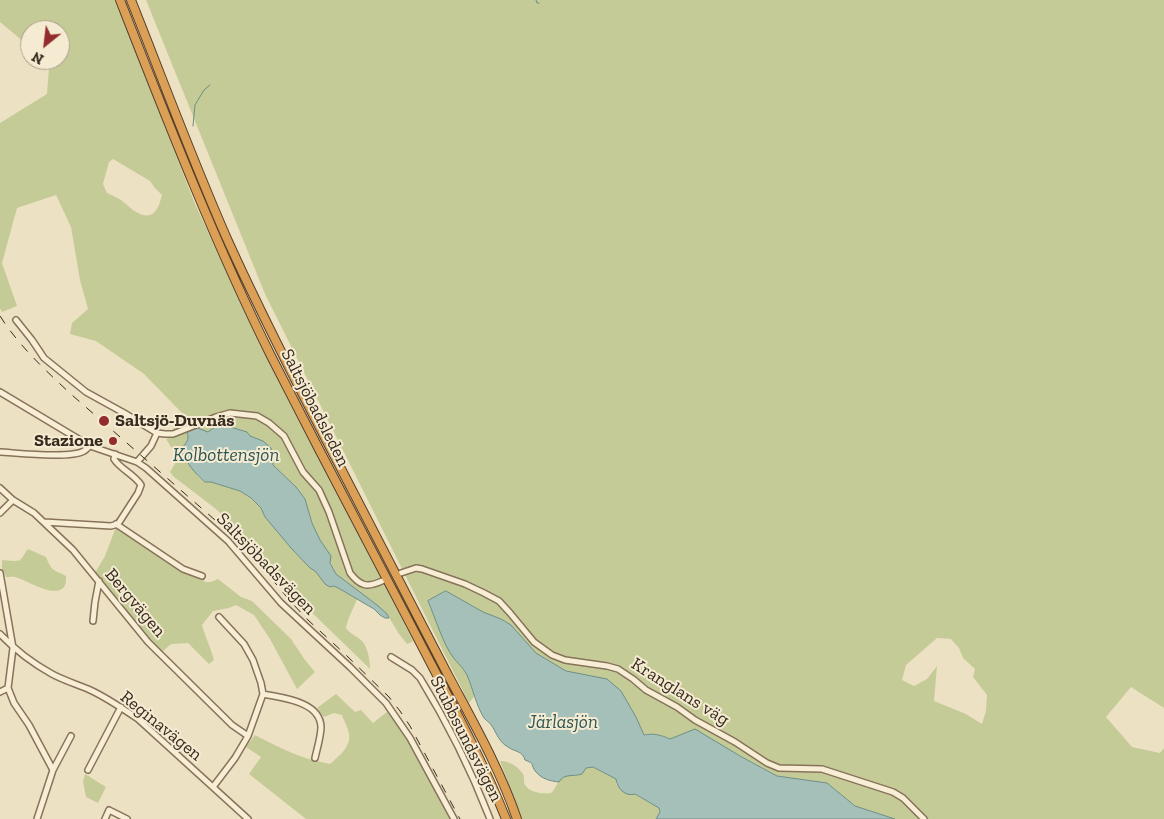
<!DOCTYPE html>
<meta charset="utf-8">
<style>
body{margin:0}
#map{position:relative;width:1164px;height:819px;overflow:hidden;background:#ede1c3;font-family:"Zilla Slab",serif}
canvas{display:block}
.north{position:absolute;left:20px;top:20px;width:50px;height:50px;box-sizing:border-box;background:#f5ebd2;border:1px solid #a99e8a;border-radius:50%;rotate:209deg;font-size:14px;font-weight:700;line-height:20px;text-align:center;color:#372a1e}
.north::after{content:'';display:block;margin:auto;width:18px;height:22px;background:#942b2c;clip-path:polygon(50% 0,100% 100%,50% 72%,0 100%)}
</style>
<div id="map">
<canvas width="1164" height="819"></canvas>
<div class="north">N</div>
</div>
<script>
const g = document.querySelector('canvas').getContext('2d');
g.lineJoin = 'round';
function fillPath(path, color) {
  g.fillStyle = color;
  g.fill(path, 'evenodd');
}
function strokePath(path, color, width, dash) {
  g.strokeStyle = color;
  g.lineWidth = width;
  g.lineCap = dash ? 'butt' : 'round';
  g.setLineDash(dash || []);
  g.stroke(path);
}
function write(font, color, halo, rows, align = 'center') {
  g.font = font + ' "Zilla Slab",serif';
  g.lineWidth = 4;
  g.setLineDash([]);
  g.textBaseline = 'middle';
  g.strokeStyle = halo;
  g.fillStyle = color;
  for (const [text, x, y, turn = 0] of rows) {
    g.save();
    g.translate(x, y);
    g.rotate((+turn || 0) * Math.PI / 180);
    g.textAlign = isNaN(turn) ? turn : align;
    if (halo) g.strokeText(text, 0, 0);
    g.fillText(text, 0, 0);
    g.restore();
  }
}
const green = new Path2D(`
 M0,0H115L195,204L229,277L261,347L289,402L381,577C367,583 362,585 353,572C344,547 335,513 322,490C317,482 309,477 305,470C298,459 293,447 286,436C284,432 279,429 276,426C245,398 205,419 172,431L182,413L144,374L96,341L70,334L72,323L88,309L80,280L71,227L56,195L17,208L2,263L17,306L2,312L0,308V123L47,94L49,68L47,60H60V30H30V47L0,22ZM113,159L150,181L155,188L162,195C158,211 152,223 133,210C129,207 125,203 121,200C117,197 111,195 107,193L103,184L109,162Z
 M146,0H1164V708L1131,687L1106,717L1132,747L1160,753L1164,748V819H895L855,806L827,783L777,776L737,754L680,735L670,739C661,735 654,733 644,735L636,717L621,691L580,674L566,671L536,653L511,625L501,619L483,612L446,591L428,601L447,646L472,676L476,694L469,703L265,294ZM937,638L951,639L959,648L963,658L975,669L973,677L987,695L986,711L982,724L966,714L934,701L937,666L927,679L914,686L902,680L906,665Z
 M228,416L257,418L268,424L282,438L301,473L318,494L327,513L346,574C358,589 366,591 384,583L413,641L410,643L407,644L399,634L387,614L336,574L312,523L305,499L296,487L273,465L272,457L263,441L250,436L247,432L224,425L216,427L208,433L195,427L216,418Z
 M182,432H187L189,437L183,454L199,478L205,482H211L240,491L250,498L261,508L265,517L291,548L309,567L316,572L325,584L330,587L334,586L357,599C353,610 348,617 346,628C350,634 357,636 362,641C368,648 370,660 370,669L298,599L260,552L216,509L174,477L170,472L177,460L175,453L166,439Z
 M116,527L182,572L206,582H211L218,579L241,597L252,601L291,639L305,660L315,672L297,689L270,639L254,615L236,605L229,608L213,611L202,625C205,637 211,648 214,660L209,664L188,643L171,644L162,652L127,613L95,573L105,556Z
 M28,549L46,557C52,572 53,569 66,576C68,606 30,582 18,578C14,576 10,577 6,577L2,569V560C6,560 16,562 20,560C23,558 25,552 28,549Z
 M336,694L355,712L361,710L373,723L388,711L410,742L451,819H306L249,774L261,757L246,747L255,735C280,748 301,759 330,764C339,756 351,747 349,734C348,728 344,721 342,715L334,713L324,717L317,708Z
 M500,761C508,760 519,767 523,774C525,778 523,782 525,785C530,793 543,794 551,793C556,789 558,778 565,775C568,774 575,776 579,775L586,768L592,767L616,779V784L625,793L634,794L659,808V814L656,819H522Z
 M85,774L106,787L98,803L86,797L83,782Z`);
const water = new Path2D(`
 M224,425L247,432L250,436L263,441L271,448L273,465L296,487L305,499L312,523L320,540L331,556L330,563L336,574L377,605L387,614L389,618H385L380,615L374,609L340,589L334,586L330,587L325,584L316,572L309,567L291,548L265,517L261,508L251,498L240,491L211,482H205C195,474 185,461 181,449C186,443 190,440 187,432L189,429L195,427L208,432L215,427Z
 M446,591L483,612L501,619L511,625L536,653L566,671L607,679L621,691L636,717L644,735C654,733 661,735 670,739L695,729L740,756L777,776L827,783L855,806L895,819H656L660,812L659,808L635,794C625,797 617,788 616,779L593,767L586,768L582,774C573,777 564,773 559,782C550,781 542,779 536,772C530,765 536,764 525,760C523,751 515,752 508,747C499,742 497,734 492,726C490,723 487,721 484,718C476,705 473,689 467,675C462,666 458,664 453,657C443,644 435,617 428,601Z`);
const stream = new Path2D(`
 M536,0L537,3H539
 M193,126L195,105L204,90L210,85`);
const minor = new Path2D(`
 M16,320L32,340L44,358L86,392L124,413L157,433
 M0,392L90,446L137,462L146,468L228,541L281,603L350,667L386,703L410,738L454,819
 M0,452C18,453 70,459 84,451C87,449 88,447 90,446
 M137,462L151,446L157,433L165,434H173L216,417L230,413L257,416L269,423L284,436L303,472L319,490L329,512L350,573C360,586 367,588 382,581
 M0,488L13,500L34,513L73,550L148,642L232,725L248,736
 M0,513L13,500
 M44,522L111,526L118,524L138,493L141,485C134,474 120,469 114,459L115,454
 M116,524L183,569L202,576
 M0,573L13,648L8,688L14,703L29,725L53,770
 M401,573L416,568L422,569L465,584L484,593L499,601L510,613L534,642L552,655L565,660L607,666L618,669L633,679L646,690L677,707L695,720L735,742L767,763L779,768L822,769L893,792L903,798L924,819
 M93,621L95,602L99,581
 M0,634C16,651 32,663 52,674C63,680 76,684 88,689C106,697 122,708 138,719L248,819
 M391,657L412,670L420,678C447,722 471,770 490,819
 M0,692L8,688
 M263,694C282,698 320,701 321,727C321,736 317,749 315,758
 M88,770L121,707
 M213,787L235,758L248,736L263,694L261,683L253,660L244,644L219,617
 M37,819L53,770L71,736
 M105,819L109,810L127,819`);
const highway = new Path2D(`
 M120,0C167,120 214,241 271,356C318,448 366,540 414,631C446,693 480,754 506,819
 M131,0C163,80 193,162 228,241C262,316 299,388 337,461C374,533 411,604 448,675C473,722 500,769 517,819`);
const rail = new Path2D(`
 M0,316C19,346 46,371 72,395L223,527L257,561L291,602L308,620L346,655L389,697L400,711L410,726L460,819`);
const markers = [
 [104,421,6,"#942b2c"],
 [113,441,5,"#942b2c"]
];
const streetNames = [
 ["Saltsjöbadsleden",315,408,63],
 ["Saltsjöbadsvägen",266,564,46],
 ["Bergvägen",135,603,50],
 ["Kranglans väg",680,692,32],
 ["Reginavägen",161,726,39],
 ["Stubbsundsvägen",466,739,63]
];
const poiNames = [
 ["Saltsjö-Duvnäs",115,421],
 ["Stazione",103,441,"right"]
];
const waterNames = [
 ["Kolbottensjön",226,456],
 ["Järlasjön",563,723]
];
fillPath(green, '#c5cb97');
fillPath(water, '#a5c0b8');
strokePath(water, '#6c8e86', 1);
strokePath(stream, '#6c8e86', 1);
strokePath(minor, '#87725a', 8);
strokePath(highway, '#55402e', 10);
strokePath(minor, '#f8eed6', 5);
strokePath(highway, '#dba055', 8);
strokePath(rail, '#372a1e', 1, [9, 9]);
for (const [x, y, r, color] of markers) {
  const dot = new Path2D();
  dot.arc(x, y, r, 0, 2 * Math.PI);
  g.fillStyle = color;
  g.fill(dot);
  strokePath(dot, '#f5ebd2', 2);
}
write('18px', '#372a1e', '#f5ebd2', streetNames);
write('bold 18px', '#372a1e', '#f5ebd2', poiNames, 'left');
write('italic 19px', '#2e5654', '#f5ebd2', waterNames);
</script>
